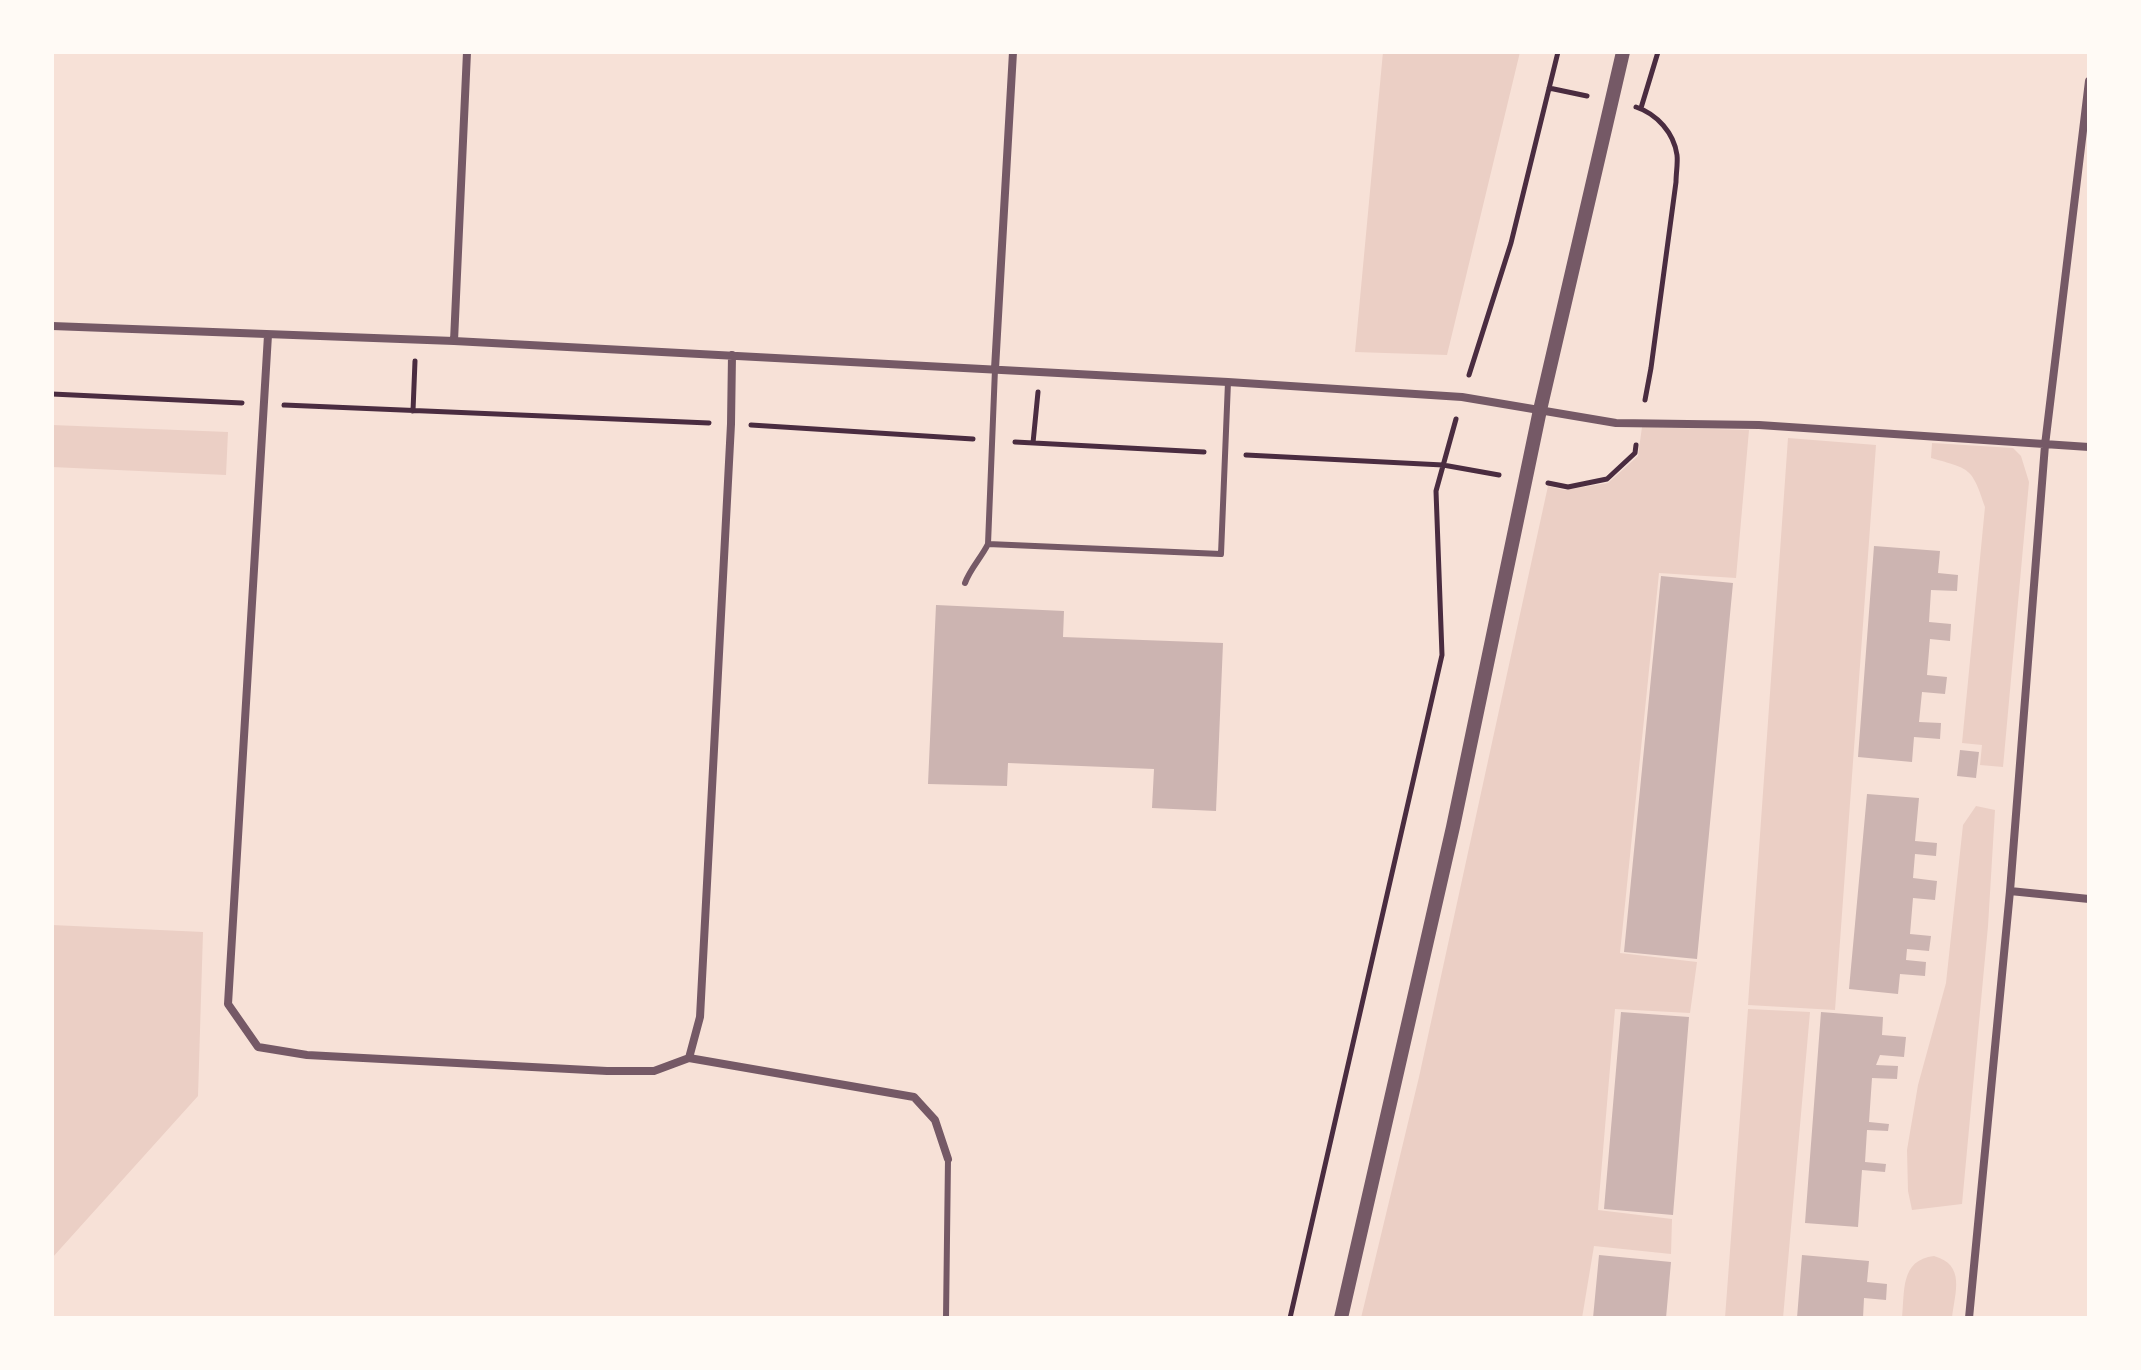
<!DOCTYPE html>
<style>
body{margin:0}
#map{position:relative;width:2141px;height:1370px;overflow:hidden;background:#f7e1d7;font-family:Quicksand,sans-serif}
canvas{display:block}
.frame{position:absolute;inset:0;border:54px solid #fffaf5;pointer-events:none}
</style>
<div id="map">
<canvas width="2141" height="1370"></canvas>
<div class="frame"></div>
</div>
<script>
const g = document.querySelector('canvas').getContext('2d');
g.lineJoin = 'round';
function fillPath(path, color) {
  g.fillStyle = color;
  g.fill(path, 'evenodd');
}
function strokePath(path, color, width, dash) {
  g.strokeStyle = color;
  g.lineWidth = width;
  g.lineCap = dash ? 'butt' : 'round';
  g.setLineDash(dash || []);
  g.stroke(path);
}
const green = new Path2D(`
 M1383,52H1520L1447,355L1355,352Z
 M52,425L228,432L226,475L52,467Z
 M1642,427L1749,430L1736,578L1659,573L1620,953L1697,962L1690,1013L1615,1009L1598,1210L1672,1219L1671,1254L1594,1246L1582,1318H1361L1419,1077L1548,486L1564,490L1608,483L1638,456Z
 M1788,438L1876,445L1835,1010L1748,1005Z
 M1932,443L2013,448L2021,456L2029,482L2003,767L1980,765L1982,745L1962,743L1985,507C1972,467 1970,469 1931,458Z
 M1976,806L1995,810L1988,926L1962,1204L1912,1210L1908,1191L1907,1150L1918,1085L1946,983L1963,825Z
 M52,925L203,932L198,1096L52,1258Z
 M1748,1009L1810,1012L1783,1318H1725Z
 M1934,1256C1966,1265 1955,1292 1952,1318H1902C1905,1291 1900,1260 1934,1256Z`);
const building = new Path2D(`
 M1874,546L1940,551L1938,573L1958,575L1957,591L1931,590L1929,622L1951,624L1950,641L1930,639L1927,675L1947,677L1945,694L1922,692L1919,722L1941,723L1940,739L1914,737L1912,762L1858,757Z
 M1661,576L1733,583L1697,959L1624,952Z
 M936,605L1064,611L1063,637L1223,643L1216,811L1152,808L1154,769L1008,763L1007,786L928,784Z
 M1960,750L1979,752L1976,778L1957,776Z
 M1867,794L1919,798L1915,841L1937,843L1936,856L1915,854L1913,878L1937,881L1935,900L1913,898L1910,934L1931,936L1929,951L1907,949L1906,960L1926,962L1925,976L1900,974L1898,994L1849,989Z
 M1621,1012L1689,1017L1673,1215L1604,1209Z
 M1821,1012L1883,1017L1882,1035L1906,1037L1904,1057L1880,1055L1876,1065L1898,1066L1897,1079L1872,1078L1869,1122L1889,1124L1888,1131L1867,1130L1865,1162L1886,1164L1885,1172L1862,1170L1858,1227L1805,1223Z
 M1599,1255L1671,1262L1666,1318H1593Z
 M1802,1255L1869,1261L1867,1282L1887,1284L1886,1300L1864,1298L1863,1318H1797Z`);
const path = new Path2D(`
 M1549,88L1587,96
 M1636,107C1657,114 1674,133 1677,155C1678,163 1676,173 1676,182L1651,368L1645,400
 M1641,108L1658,52
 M1469,375L1511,243L1558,52
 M52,394L242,403
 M284,405L709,423
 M413,411L415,361
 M751,425L973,439
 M1015,442L1204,452
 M1033,443L1038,392
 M1246,455L1443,465L1499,475
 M1548,483L1568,487L1607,479L1635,453L1636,445
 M1290,1318L1442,655L1436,491L1456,419`);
const service = new Path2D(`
 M995,369L988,544L1221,554L1228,382
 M965,583C970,569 981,558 988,544
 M946,1318L948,1159`);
const minor = new Path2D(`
 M52,326L454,341L1228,382L1462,397L1616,423L1759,425L2089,447
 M268,335L228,1004L258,1047L307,1055L607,1071H654L689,1058L700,1017L731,424L732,355
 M454,341L467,52
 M995,369L1013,52
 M2010,891L2089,899
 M689,1058L914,1097L935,1120L948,1159
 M1969,1318L2010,891L2045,445L2089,81`);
const tertiary = new Path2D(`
 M1341,1318L1453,827L1540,410L1623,52`);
fillPath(green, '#ebcfc5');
fillPath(building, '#ccb4b1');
strokePath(path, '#4a2c40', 5);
strokePath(service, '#755966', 6);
strokePath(minor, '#755966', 8);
strokePath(tertiary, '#755966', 14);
</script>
